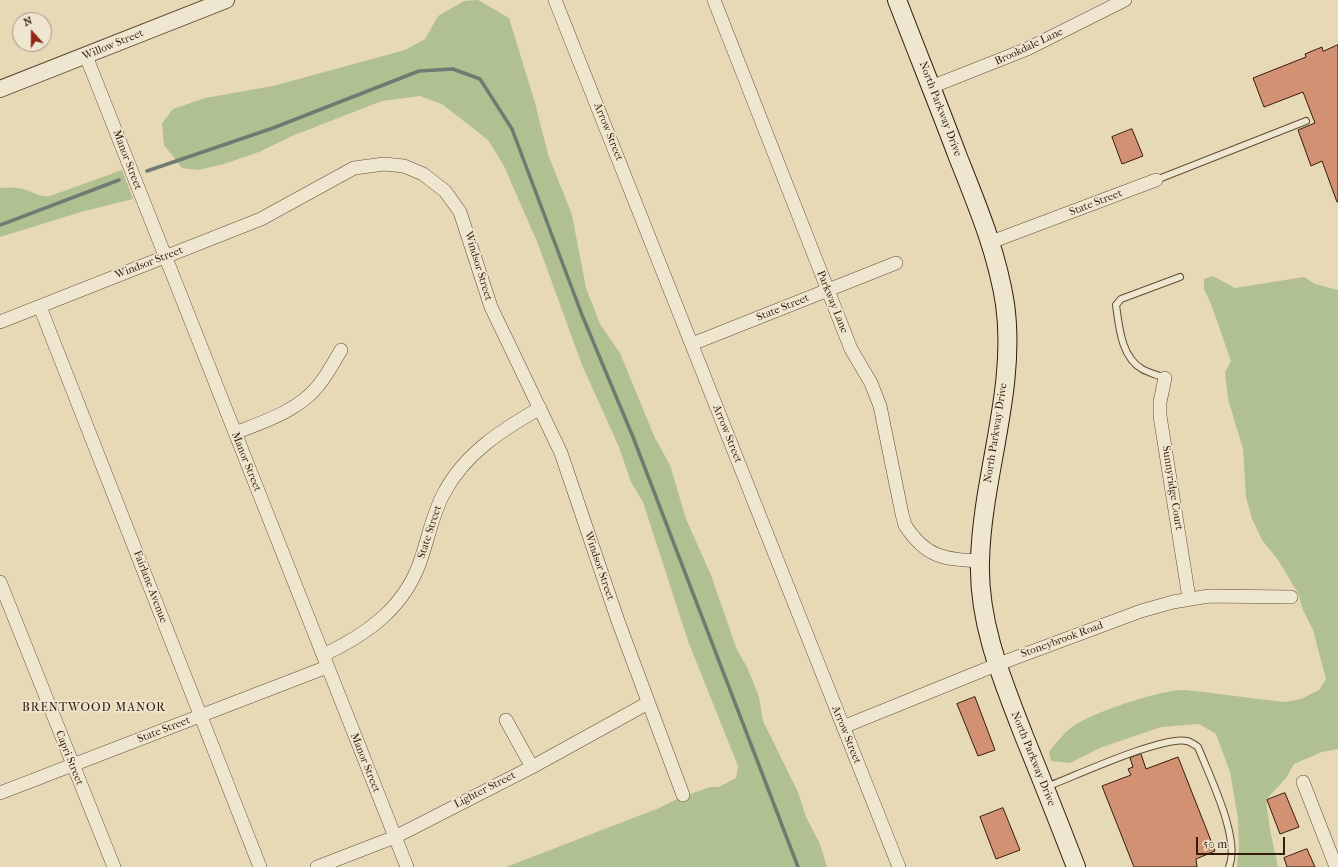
<!DOCTYPE html>
<style>
body{margin:0}
#map{position:relative;width:1338px;height:867px;overflow:hidden;background:#e7d9b5;font-family:"IM FELL French Canon",serif}
canvas{display:block}
.north{position:absolute;left:12px;top:12px;width:40px;height:40px;box-sizing:border-box;background:#efe6cf;border:1px solid #a49581;border-radius:50%;rotate:339deg;font-size:11px;font-weight:700;line-height:16px;text-align:center;color:#341c0d}
.north::after{content:'';display:block;margin:auto;width:14px;height:18px;background:#8f2418;clip-path:polygon(50% 0,100% 100%,50% 72%,0 100%)}
.scale{position:absolute;left:1196px;top:837px;width:89px;height:18px;box-sizing:border-box;border:2px solid #341c0d;border-top:0;padding-left:5px;font-size:12px;line-height:14px;white-space:nowrap;color:#341c0d;-webkit-text-stroke:3px #efe6cf;paint-order:stroke}
</style>
<div id="map">
<canvas width="1338" height="867"></canvas>
<div class="north">N</div>
<div class="scale">50 m</div>
</div>
<script>
const g = document.querySelector('canvas').getContext('2d');
g.lineJoin = 'round';
function fillPath(path, color) {
  g.fillStyle = color;
  g.fill(path, 'evenodd');
}
function strokePath(path, color, width, dash) {
  g.strokeStyle = color;
  g.lineWidth = width;
  g.lineCap = dash ? 'butt' : 'round';
  g.setLineDash(dash || []);
  g.stroke(path);
}
function write(font, color, halo, rows, align = 'center') {
  g.font = font + ' "IM FELL French Canon",serif';
  g.lineWidth = 3.5;
  g.setLineDash([]);
  g.textBaseline = 'middle';
  g.strokeStyle = halo;
  g.fillStyle = color;
  for (const [text, x, y, turn = 0] of rows) {
    g.save();
    g.translate(x, y);
    g.rotate((+turn || 0) * Math.PI / 180);
    g.textAlign = isNaN(turn) ? turn : align;
    if (halo) g.strokeText(text, 0, 0);
    g.fillText(text, 0, 0);
    g.restore();
  }
}
const green = new Path2D(`
 M478,0L509,18L535,103L548,154L572,215L586,288L600,324L620,353L655,438L670,465L686,519L711,575L737,650L747,667L759,697L763,721L798,792L806,817L820,844L827,867H506L659,808L677,799L710,787H719L736,778L738,766L688,641L643,502L631,482L619,447L582,365L538,244L504,166L488,140L442,104L420,96L382,101L292,136L259,152L224,164L198,170L182,168L164,145L162,123L173,109L205,98L273,86L405,50L425,39L438,16L464,1Z
 M122,170L133,199L81,212L0,237V188C9,187 20,187 29,191C38,194 38,197 50,196Z
 M1213,276L1235,288L1304,277L1315,284L1338,290V749L1322,752L1294,764L1286,778L1266,800L1270,830L1278,867H1237L1239,847L1238,819L1230,772L1216,734L1199,724L1161,727L1100,748L1070,763L1051,761L1049,752C1056,743 1063,734 1072,727C1091,713 1162,689 1185,690C1218,693 1252,699 1285,702L1301,699L1319,690L1326,679L1313,630L1303,610L1298,593L1278,560L1262,540L1252,519L1246,497L1243,449L1228,399L1225,372L1231,361L1211,304L1204,289V279Z`);
const stream = new Path2D(`
 M147,171L273,128L419,71L453,69L480,79L512,129L582,315L633,437L798,867
 M0,225L119,180`);
const building = new Path2D(`
 M1338,45V202H1337L1322,161L1311,166L1298,130L1315,123L1303,92L1264,107L1253,78L1306,57L1305,54L1322,47L1323,51Z
 M1132,129L1143,156L1122,164L1112,137Z
 M975,697L995,750L978,756L957,704Z
 M1141,754L1146,769L1178,757L1215,851L1196,859L1197,867H1134L1102,786L1131,775L1128,769L1133,767L1130,758Z
 M1285,793L1299,827L1280,834L1267,800Z
 M1003,808L1020,850L996,859L980,817Z
 M1307,849L1315,867H1287L1284,858Z`);
const service = new Path2D(`
 M1156,180L1306,121
 M1165,378C1158,375 1149,373 1142,369C1121,357 1119,326 1116,305L1121,299L1180,277
 M1046,787C1073,777 1163,735 1187,741C1191,742 1195,745 1198,747C1209,775 1241,839 1229,867`);
const minor = new Path2D(`
 M555,0L899,867
 M714,0L851,349L871,383L880,406L902,514L905,525C926,558 944,559 980,561
 M86,56L407,867
 M931,87L1027,49L1125,0
 M991,242L1156,180
 M40,307L260,867
 M0,322L261,219L354,168L384,164L404,166L423,174L445,191L460,212L491,307L561,453L618,621L683,795
 M692,344L896,263
 M1165,378L1160,402V416L1189,598
 M235,433C263,422 298,411 318,386C327,375 334,362 341,350
 M0,582L114,867
 M323,655C368,634 407,606 422,556C429,535 433,513 444,493C465,453 502,430 540,408
 M506,720L532,767
 M843,727L996,665L1141,611L1173,602L1209,596L1291,597
 M1303,782L1336,867
 M0,793L327,667
 M317,867L395,837L532,767L648,703`);
const tertiary = new Path2D(`
 M0,89L226,0`);
const secondary = new Path2D(`
 M897,0C917,52 938,104 958,157C977,205 997,252 1005,304C1017,389 982,476 980,561C978,623 1002,679 1024,736C1042,780 1059,823 1076,867`);
const streetNames = [
 ["Willow Street",113,45,-22],
 ["Brookdale Lane",1029,47,-25],
 ["North Parkway Drive",940,109,69],
 ["Arrow Street",608,132,68],
 ["Manor Street",127,160,69],
 ["State Street",1096,203,-21],
 ["Windsor Street",149,263,-21],
 ["Windsor Street",478,266,73],
 ["Parkway Lane",832,302,68],
 ["State Street",783,308,-22],
 ["North Parkway Drive",996,433,-81],
 ["Arrow Street",727,434,68],
 ["Manor Street",246,462,68],
 ["Sunnyridge Court",1172,488,81],
 ["State Street",430,532,-72],
 ["Windsor Street",599,566,71],
 ["Fairlane Avenue",150,587,69],
 ["Stoneybrook Road",1062,640,-20],
 ["State Street",164,730,-21],
 ["Arrow Street",846,735,68],
 ["Capri Street",69,758,68],
 ["North Parkway Drive",1033,759,68],
 ["Manor Street",365,763,68],
 ["Lighter Street",485,790,-27]
];
const neighbourhoodNames = [
 ["BRENTWOOD MANOR",94,708]
];
fillPath(green, '#b1c091');
strokePath(stream, '#707a72', 3.5);
fillPath(building, '#d39174');
strokePath(building, '#341c0d', 1);
strokePath(service, '#614b37', 8);
strokePath(minor, '#614b37', 14);
strokePath(tertiary, '#614b37', 18);
strokePath(secondary, '#341c0d', 20);
strokePath(service, '#efe6cf', 6);
strokePath(minor, '#efe6cf', 13);
strokePath(tertiary, '#efe6cf', 16);
strokePath(secondary, '#efe6cf', 18);
write('11px', '#341c0d', '#efe6cf', streetNames);
g.letterSpacing = '1px';
write('12px', '#341c0d', '#efe6cf', neighbourhoodNames);
g.letterSpacing = '0px';
</script>
